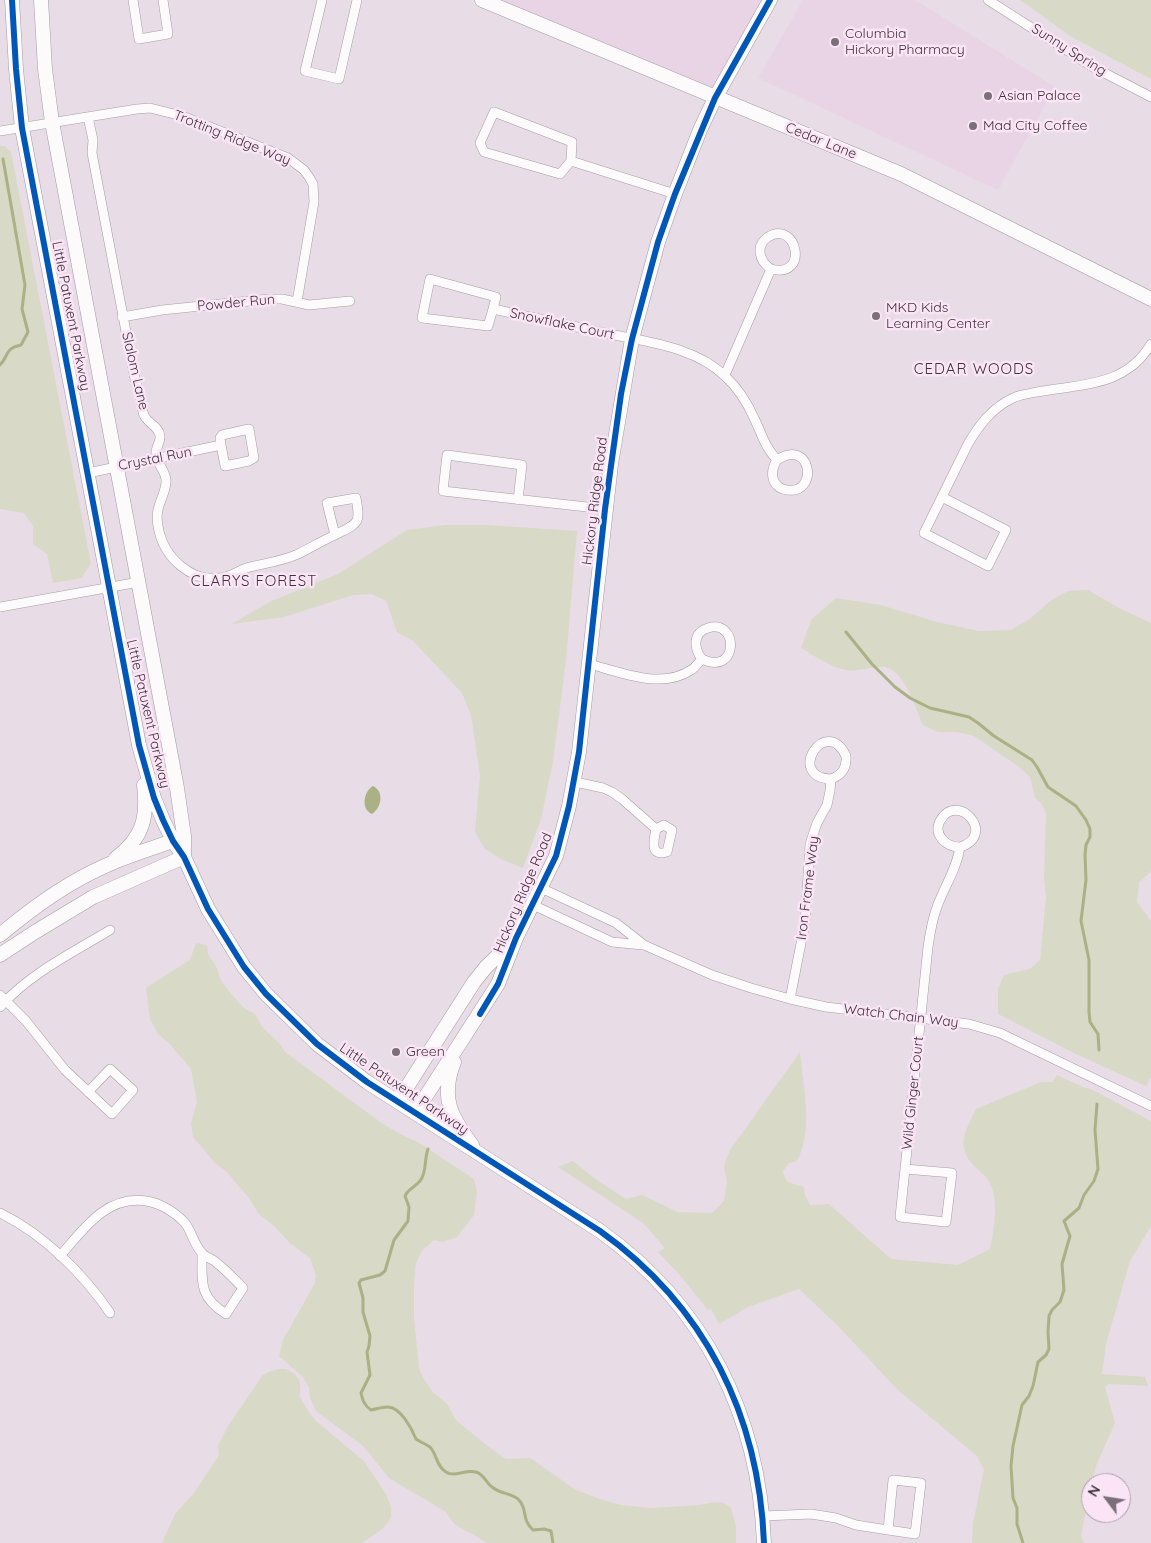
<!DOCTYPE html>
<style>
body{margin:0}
#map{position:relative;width:1151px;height:1543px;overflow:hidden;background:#e8dce6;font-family:Quicksand,sans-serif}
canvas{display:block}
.north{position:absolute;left:1081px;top:1473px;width:50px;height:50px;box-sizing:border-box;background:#fae4f6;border:1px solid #af9eac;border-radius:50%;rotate:301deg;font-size:14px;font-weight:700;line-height:20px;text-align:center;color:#3f363d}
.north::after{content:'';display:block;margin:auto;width:18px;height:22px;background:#7a7078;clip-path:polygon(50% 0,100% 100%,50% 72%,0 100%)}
</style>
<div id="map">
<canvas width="1151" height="1543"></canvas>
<div class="north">N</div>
</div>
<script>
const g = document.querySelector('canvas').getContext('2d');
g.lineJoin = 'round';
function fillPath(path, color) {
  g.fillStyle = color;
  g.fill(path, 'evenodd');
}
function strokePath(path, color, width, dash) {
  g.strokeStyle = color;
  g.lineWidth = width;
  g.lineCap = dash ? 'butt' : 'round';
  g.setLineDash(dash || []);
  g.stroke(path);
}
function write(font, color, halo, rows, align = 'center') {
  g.font = font + ' Quicksand,sans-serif';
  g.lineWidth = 5;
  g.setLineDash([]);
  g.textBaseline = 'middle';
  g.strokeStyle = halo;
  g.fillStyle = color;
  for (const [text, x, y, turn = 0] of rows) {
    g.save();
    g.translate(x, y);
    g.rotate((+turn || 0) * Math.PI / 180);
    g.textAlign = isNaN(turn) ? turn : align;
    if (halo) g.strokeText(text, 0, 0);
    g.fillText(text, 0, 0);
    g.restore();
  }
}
const built = new Path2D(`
 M497,0H771L715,98Z
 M803,0H915L1055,87L998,190L758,78Z`);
const green = new Path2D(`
 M1020,0H1151V79L1070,36Z
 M0,146H5L11,152L91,564L81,578L53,583L47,554L33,544V526L24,513L0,509Z
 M445,525H488L577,531L566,661L553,761L541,819L523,868L501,859L485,849L475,832L480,775L471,715L462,693L413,641L397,632L386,601L372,594L353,595L284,617L232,624L269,602L338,574L407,530Z
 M1088,590L1119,608L1151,623V871L1139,883L1137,902L1151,921V1077L1146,1086L1076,1054L998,1014V989L1004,975L1030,969L1040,960L1046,897L1044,877L1046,814L1042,804L1035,798L1030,777L1018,766L974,736L957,732H938L923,725C916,710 904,668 884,667C873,666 855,672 846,670C830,667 815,656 801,648L811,620L836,598L881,605L937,622L979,631L1011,630L1030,619L1050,601L1068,591Z
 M196,943L207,945L208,954L217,968L220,979L228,990L244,1008L255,1014L262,1027L279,1043L285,1052L383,1124L400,1134L421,1144L474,1179L477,1191L474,1215L457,1237L442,1242L434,1240L422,1251L416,1263L414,1283V1318L419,1369L425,1381L433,1392L447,1404L456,1420L486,1445L506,1459L530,1458L576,1490L600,1499L620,1505L651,1508L699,1505L714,1502L724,1503L731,1508L736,1526V1543H488L454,1524L446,1512L389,1478L363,1446L316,1411L310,1398L309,1388L303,1377L279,1356L283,1340L315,1283L316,1275L310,1258L290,1243L275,1227L259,1214L248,1197L227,1172L215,1163L193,1137L191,1123L197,1102L191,1069L170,1044L158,1034L150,1019L146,988L190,960Z
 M800,1052C803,1086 814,1129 797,1161L789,1163L783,1171C786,1185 791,1183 804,1187L805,1195L810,1205L829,1204L891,1259L958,1265L990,1249C994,1229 999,1202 990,1183C987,1177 979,1171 974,1166C955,1145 966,1130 976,1109L1041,1082H1053L1057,1075L1083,1087L1093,1090L1151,1121V1226L1130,1261L1106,1344L1102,1374L1145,1377L1148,1386L1108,1384L1105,1387L1115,1423L1096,1466L1092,1483H1091L1081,1536L1084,1543H972L973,1523L984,1470L977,1456L898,1390L837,1325L799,1289L748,1307L719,1324L711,1309L708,1310L679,1274L658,1252L665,1248L643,1223L558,1167L573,1161L598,1181L626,1199L642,1195L678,1212L712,1213L724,1201L727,1182L724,1166L730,1150Z
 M279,1369H286L295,1374L300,1382V1397L308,1411L316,1421L364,1461L386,1494L391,1507V1516L389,1521L381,1530L362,1543H162L175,1514L194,1493L219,1455L218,1446L228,1426L263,1375L271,1371Z`);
const water = new Path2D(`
 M373,786C385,792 381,808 372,814C360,809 364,791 373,786Z`);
const stream = new Path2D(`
 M0,365C10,354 4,349 21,345L28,332L22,309L25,285L3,159
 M846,632L872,664L895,687L910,698L930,708L969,717L978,723L994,736L1032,760L1037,767L1048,787L1076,806L1086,820L1090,829V837L1086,845L1085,855L1086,880L1081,921L1089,960V1012L1090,1022L1098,1034L1099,1050
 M428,1149C424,1159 427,1173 420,1181C415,1187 408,1189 405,1196L409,1207L408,1221L394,1240L385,1271L380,1275L361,1280L359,1283L363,1298V1312L370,1336L369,1346L367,1352L370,1375L361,1393C363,1401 364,1405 371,1410C377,1409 382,1407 387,1407C400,1406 412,1429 416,1439C420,1442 426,1444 430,1447C437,1454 436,1466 446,1472C455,1478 465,1469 476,1472C484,1474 486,1483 492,1487C500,1494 512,1493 519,1500C528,1510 521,1519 533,1530L544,1529L551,1531L553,1543
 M1023,1543L1017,1524V1508L1013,1498L1011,1466L1013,1446L1022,1405L1029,1396L1033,1386L1038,1362L1046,1355L1049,1349L1048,1332L1049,1316L1052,1310L1060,1302L1064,1290L1062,1264L1070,1236L1064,1221L1079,1208L1084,1195L1094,1181L1098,1169L1095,1130L1097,1104`);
const street = new Path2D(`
 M133,0L139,39L168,34L163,0
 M322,0L305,71L339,79L357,0
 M988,0L1093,67L1151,97
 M88,117L93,140L92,153L135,379C137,386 140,393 141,400C142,405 142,411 144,415C147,423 159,426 160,436C161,442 155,448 156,454C156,464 167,471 166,482C165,498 154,506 158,526C163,557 192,585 225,577C234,575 241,569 250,567C266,563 283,561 298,554C310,548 322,541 335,535L327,503L356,498C361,525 358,523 335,535
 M0,131L137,109L150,108L182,116L288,158L304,170L309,177L313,184L314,202L297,302
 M571,161L560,174L484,152L480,143L494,112L572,142L571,161L675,194
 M493,309L488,326L422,318L430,279L496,297L493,309C530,317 567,325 605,333C645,342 694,346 725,376C738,388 748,404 755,420C763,437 764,445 777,460C812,437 819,495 787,490C770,487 770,471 777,460
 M122,317L162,310L269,299H282L309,305L350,301
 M725,375L771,269C810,279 797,219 768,237C755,246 759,261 771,269
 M88,473L221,445L225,466L249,461L254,458L249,429L222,435L220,438L221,445
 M942,497L1006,530L988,566L924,533L968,444C979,425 992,408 1013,398C1022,394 1033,393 1043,391C1085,384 1127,385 1151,344
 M518,500L522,465L447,455L443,491L605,509
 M0,607L139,582
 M589,664C620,672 661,690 691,670C695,668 698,663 702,659C694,649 692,633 708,628C739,618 739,677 702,659
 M575,782L603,788L612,792L622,799L656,829C654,840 649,857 667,852L672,830L664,825L656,829
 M541,888L616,923L644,945L712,975L751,988L790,999L826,1007L969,1024L1000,1033L1151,1106
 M533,905L612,942L643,945
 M0,995L26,1021L65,1070L112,1114L133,1090L110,1069L88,1092
 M790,999L805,923L810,844L817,823L827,805L830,791L831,779C785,777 826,714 846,756C847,768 842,775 831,779
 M0,1007C29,974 72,953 110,930
 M905,1169L900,1217L946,1222L952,1173L905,1169L928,947C930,933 932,920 937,907C944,887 957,869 960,847C998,835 957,790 940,821C933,835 946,847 960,847
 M0,1213C43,1234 83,1273 110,1313
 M60,1256C83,1230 106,1195 146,1201C160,1203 175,1212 185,1223C192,1232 194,1245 202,1253C206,1258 214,1259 218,1264C227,1271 235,1280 243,1288L226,1314C199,1297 202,1283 202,1253
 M763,1516L811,1514L836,1518L856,1525L888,1530L893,1480L921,1483L915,1534L888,1530`);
const secondary = new Path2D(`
 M12,0L16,69L22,128L139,745L154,798L163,820L173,841L184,857L208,909L244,967L266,994L317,1044L367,1082L600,1231C705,1306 759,1415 764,1543
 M41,0L45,69L52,122L177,788L184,836V857
 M482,0L901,174L1151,299
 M116,858C143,838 148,817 144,785
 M0,935C32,908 66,883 105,866C129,855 155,848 180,838
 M0,955L35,932L93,897L184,857
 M454,1062C440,1098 451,1117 472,1145
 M398,1101L474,982L486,967L512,942
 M415,1113L498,984L516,938L556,856L569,806L579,752L611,464L632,339L658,242L675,194L700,130L715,98L770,0`);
const cycleway = new Path2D(`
 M12,0L16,69L22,128L139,745L154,798L163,820L173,841L184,857L208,909L244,967L266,994L317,1044L367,1082L600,1231C705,1306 759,1415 764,1543
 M480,1014L498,984L516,938L556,856L569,806L579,752L605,509L621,394L632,339L658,242L675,194L715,98L770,0`);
const markers = [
 [835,42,5,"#7a7078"],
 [988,96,5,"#7a7078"],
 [973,126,5,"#7a7078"],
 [876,316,5,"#7a7078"],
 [396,1052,5,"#7a7078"]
];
const poiNames = [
 ["Columbia",845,34],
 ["Hickory Pharmacy",845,50],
 ["Asian Palace",998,96],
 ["Mad City Coffee",983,126],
 ["MKD Kids",886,308],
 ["Learning Center",886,324],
 ["Green",406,1052]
];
const streetNames = [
 ["Sunny Spring",1069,50,32],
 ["Trotting Ridge Way",232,138,22],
 ["Cedar Lane",821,141,22],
 ["Powder Run",236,303,-5],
 ["Little Patuxent Parkway",71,316,79],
 ["Snowflake Court",562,324,12],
 ["Slalom Lane",135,371,77],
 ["Crystal Run",155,459,-11],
 ["Hickory Ridge Road",595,501,-83],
 ["Little Patuxent Parkway",148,714,77],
 ["Iron Frame Way",808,888,-83],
 ["Hickory Ridge Road",523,893,-67],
 ["Watch Chain Way",901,1016,7],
 ["Little Patuxent Parkway",404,1089,34],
 ["Wild Ginger Court",913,1093,-84]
];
const neighbourhoodNames = [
 ["CEDAR WOODS",974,369],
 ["CLARYS FOREST",254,581]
];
fillPath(built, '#e9d4e5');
fillPath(green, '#d9d9c7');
fillPath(water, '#aab184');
strokePath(stream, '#aab184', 3);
strokePath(street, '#a59ca3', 10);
strokePath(secondary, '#a59ca3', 15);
strokePath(street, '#fcfafb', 9);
strokePath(secondary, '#fcfafb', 14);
strokePath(cycleway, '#0057b8', 6);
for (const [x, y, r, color] of markers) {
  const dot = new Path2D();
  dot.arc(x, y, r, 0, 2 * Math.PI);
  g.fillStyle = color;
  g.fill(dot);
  strokePath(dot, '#fae4f6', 2);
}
write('14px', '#3f363d', '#fae4f6', poiNames, 'left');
write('14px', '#3f363d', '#fae4f6', streetNames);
g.letterSpacing = '1px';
write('15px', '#3f363d', '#fae4f6', neighbourhoodNames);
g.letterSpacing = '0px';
</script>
